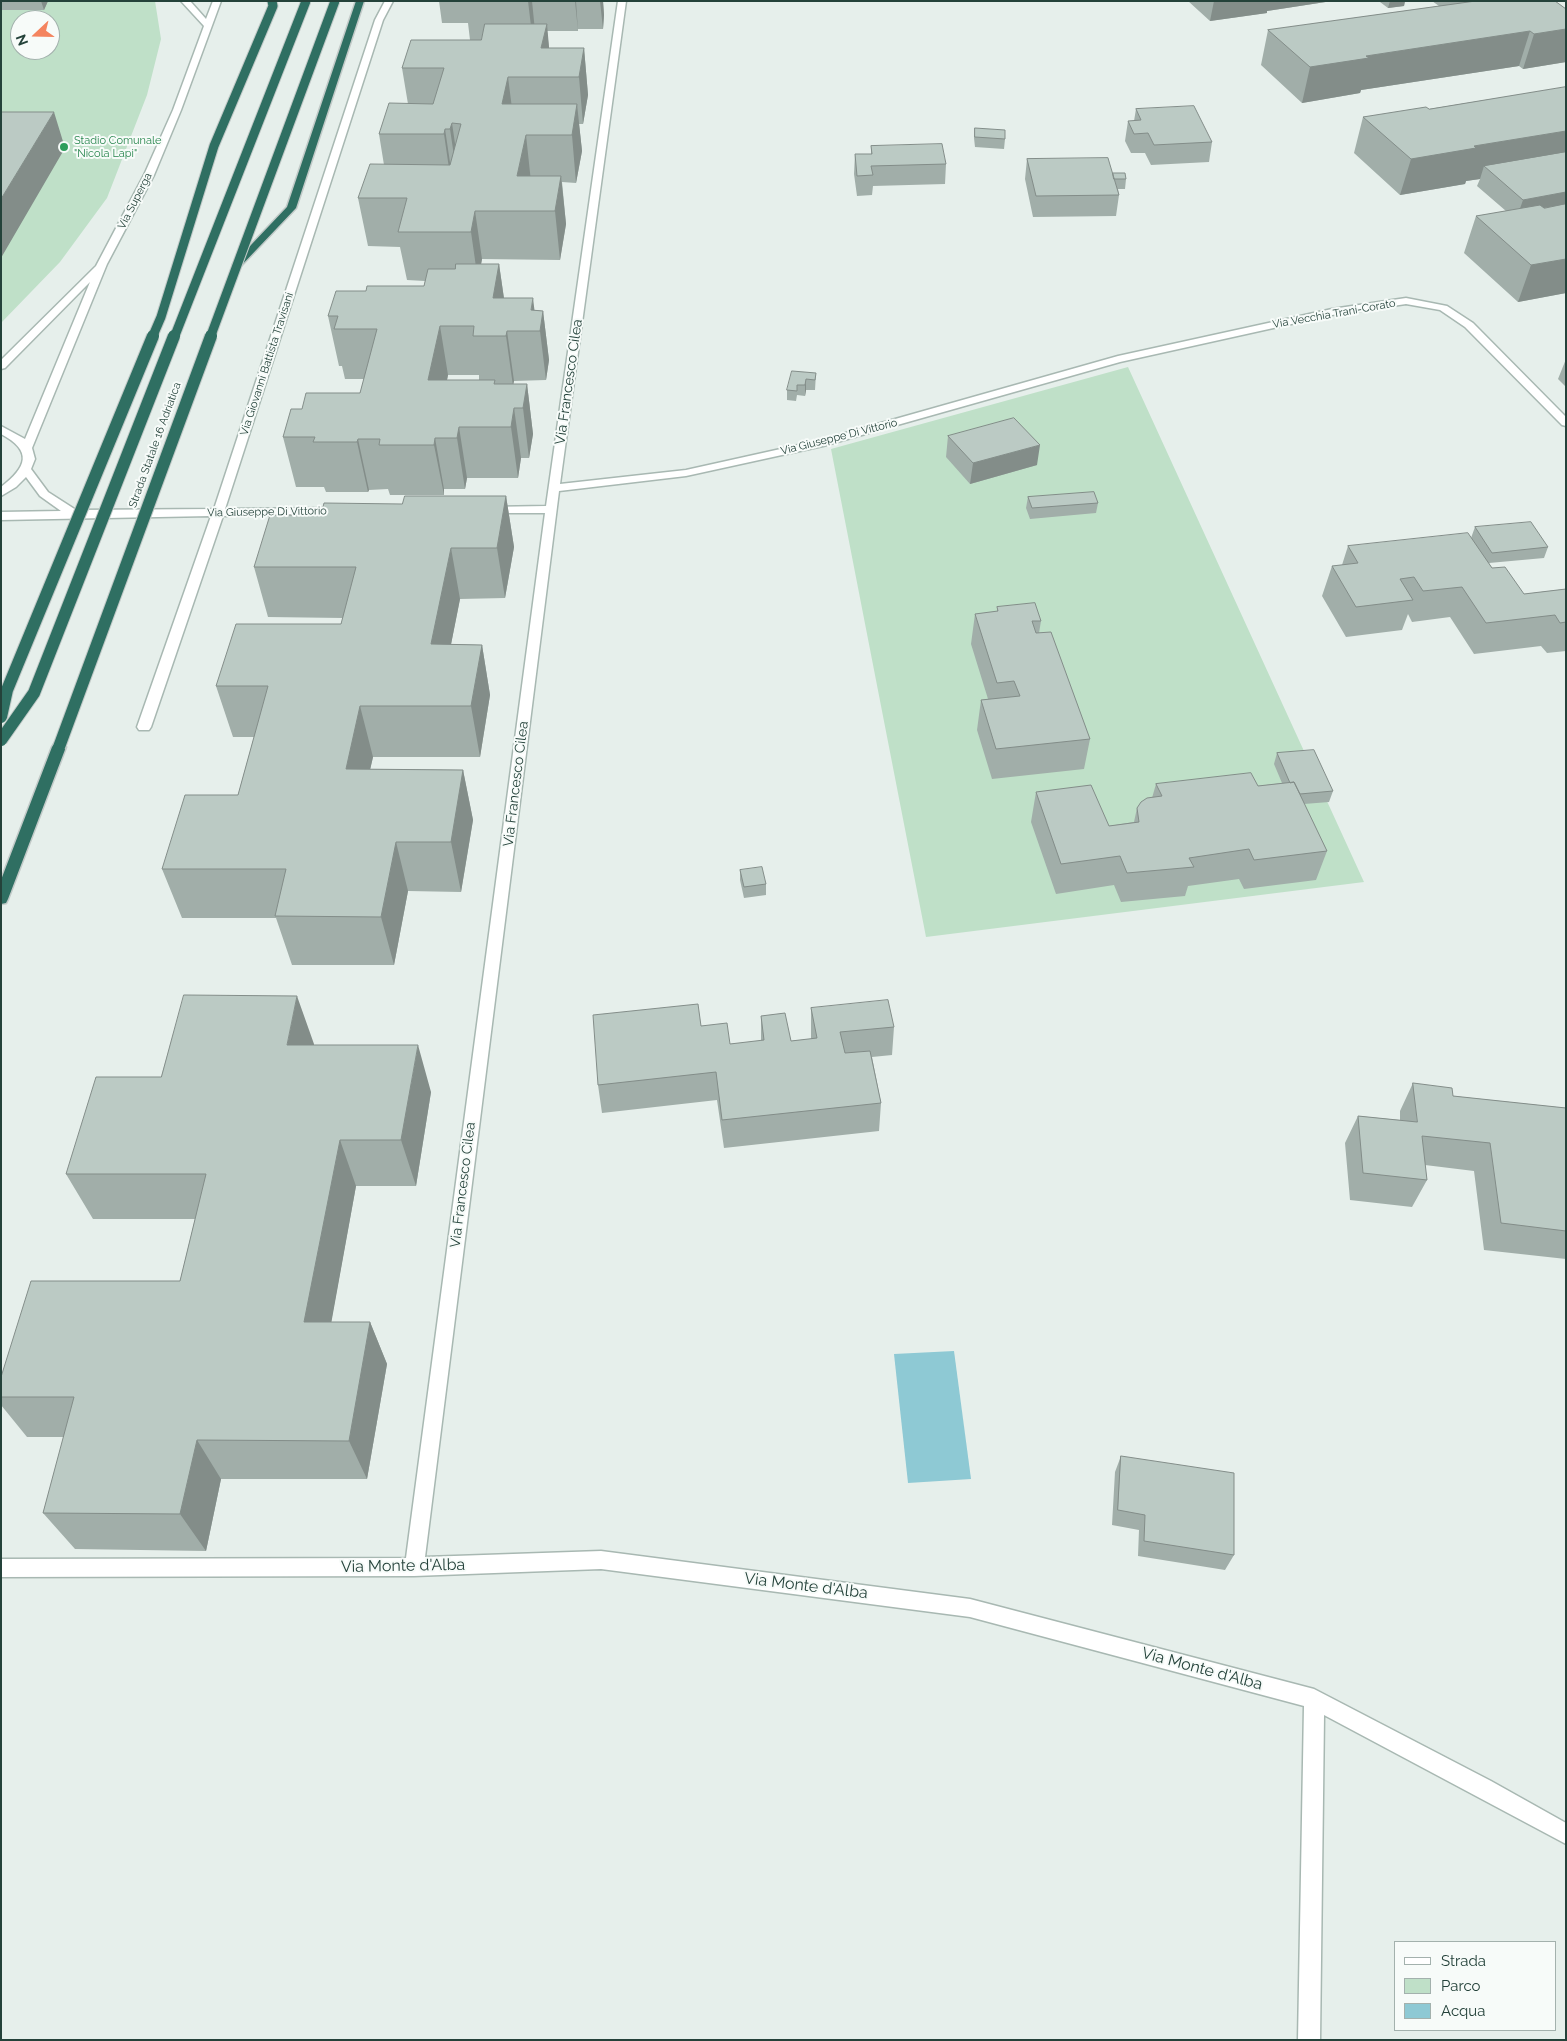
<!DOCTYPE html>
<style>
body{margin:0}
#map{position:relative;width:1567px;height:2041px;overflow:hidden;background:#e6efeb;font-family:Raleway,sans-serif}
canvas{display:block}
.frame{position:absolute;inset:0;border:2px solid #24423a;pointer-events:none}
.legend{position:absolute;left:1394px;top:1941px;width:162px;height:90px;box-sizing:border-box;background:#f7fbf9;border:1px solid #a3b1ad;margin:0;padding:6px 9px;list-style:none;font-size:15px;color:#24423a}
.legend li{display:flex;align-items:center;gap:10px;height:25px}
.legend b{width:25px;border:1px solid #a3b1ad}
.north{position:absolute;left:10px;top:10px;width:50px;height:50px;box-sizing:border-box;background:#f7fbf9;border:1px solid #a3b1ad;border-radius:50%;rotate:249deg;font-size:14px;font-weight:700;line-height:20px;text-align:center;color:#24423a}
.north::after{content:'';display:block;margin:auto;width:18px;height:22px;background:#f4845f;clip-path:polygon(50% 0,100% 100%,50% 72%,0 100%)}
</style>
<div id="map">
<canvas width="1567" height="2041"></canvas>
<div class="frame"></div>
<ul class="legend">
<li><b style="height:6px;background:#fff"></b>Strada</li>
<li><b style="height:14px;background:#bfe0c8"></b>Parco</li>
<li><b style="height:14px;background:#8ec9d4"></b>Acqua</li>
</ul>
<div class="north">N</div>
</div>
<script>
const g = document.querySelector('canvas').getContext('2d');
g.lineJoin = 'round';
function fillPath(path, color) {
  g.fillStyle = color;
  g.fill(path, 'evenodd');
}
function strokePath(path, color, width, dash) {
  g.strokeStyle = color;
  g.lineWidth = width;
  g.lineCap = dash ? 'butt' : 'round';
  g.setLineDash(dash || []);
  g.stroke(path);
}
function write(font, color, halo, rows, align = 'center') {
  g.font = font + ' Raleway,sans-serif';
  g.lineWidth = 4;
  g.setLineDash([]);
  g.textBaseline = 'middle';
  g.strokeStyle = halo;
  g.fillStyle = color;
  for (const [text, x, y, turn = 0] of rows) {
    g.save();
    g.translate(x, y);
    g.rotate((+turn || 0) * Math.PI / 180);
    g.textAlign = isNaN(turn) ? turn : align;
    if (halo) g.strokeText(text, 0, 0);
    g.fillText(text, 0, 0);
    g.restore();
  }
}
const green = new Path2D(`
 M1,1H155L161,39L147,95L107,198L60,262L1,323ZM20,20H50V50H20Z
 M1128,367L1364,882L926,937L831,449Z`);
const water = new Path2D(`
 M954,1351L971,1479L908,1483L894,1354Z`);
const minor = new Path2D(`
 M181,1H190L206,19L213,1H221L181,110L154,175L107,264L32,448L35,459L31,469L48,492L76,510L214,509L375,20L385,1H393L383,20L225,509L342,508L348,511L342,514L223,516L151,727L149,730H139L137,727L211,516L1,520V512L61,511L40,496L26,477L16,487L1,496V487C27,467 33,451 1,434V426L25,439L90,282L5,368L1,369V360L96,266L144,175L173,110L204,26Z
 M618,1H626L560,484L686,470L821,440L1118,356L1332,309L1406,298L1447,306L1473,323L1566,417V426L1562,425L1465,327L1440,310L1406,304L1332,315L1120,362L823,446L686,476L559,491L425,1557L601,1551L970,1599L1314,1689L1491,1781L1566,1823V1844L1324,1715L1320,2040H1298L1304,1706L970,1617L601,1569L414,1576L1,1577V1559L406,1558L545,513H488L482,510L488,507L546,506Z`);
const highway = new Path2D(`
 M356,1H364L296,208L239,268H233V264L287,207Z
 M59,742L64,744L66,747L8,899L6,903L1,904V880L52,747L54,744Z`);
const highwayBridgeFar1 = new Path2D(`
 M152,338L161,317L214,146L273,6L272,1
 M174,338L306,1
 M210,338L335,1`);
const highwayBridge = new Path2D(`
 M1,717L7,690L153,336
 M1,740L34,693L174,336
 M59,747L211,336`);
const wall = new Path2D(`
 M1,1H48L44,10H1Z
 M439,1H603L604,15L603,29H578V31H547L549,48H584L588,95L583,124H579L582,151L576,183L562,182L566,224L560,260L482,259L481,264H499L504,298L534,310L543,311L549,360L546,380L514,381L513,384H527L533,434L529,458H521L518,478H467L465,489H444V495H390L388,489L369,490L368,492H326L324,487H296L283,437L302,409L360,393L364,379H345L342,366H339L328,316L366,291L424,286L425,281L407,280L400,247L368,246L358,198L384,165L379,134L408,104L402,68L470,40L468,23H442ZM448,375H479V380H447Z
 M1188,1H1332L1267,11V13L1210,21Z
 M1405,1L1404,6L1388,8L1380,2Z
 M1432,1H1555L1566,9V62L1523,69L1519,66L1361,90L1360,93L1302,103L1261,65L1268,30L1439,6Z
 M1566,87V293L1518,302L1464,253L1476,216L1506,211L1477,186L1480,179L1466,181L1465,184L1400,195L1354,153L1363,117L1429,109Z
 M1136,109L1212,142L1209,162L1151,165L1145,153H1131L1125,141L1128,121H1134Z
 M975,128L1005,139L1004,149L975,147L974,138Z
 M871,146L946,164L945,184L873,186L872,195L857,196L854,174L855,154H871Z
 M1027,159L1113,173L1126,179L1125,189H1118L1119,195L1116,216L1033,217L1025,179Z
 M1566,359V387L1558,379Z
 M816,373L815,390H806L805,396L797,395L796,401L787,400V390Z
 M948,436L1037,465L970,484L946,457Z
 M506,496L514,547L505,598L460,599L451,644L482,645L490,695L480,757H373L370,769L463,770L473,820L461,892L408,891L394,965H292L276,918H182L162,869L238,795L254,737H233L216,686L341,624L343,618L268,617L254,567L321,515L402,504Z
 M1028,497L1098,503L1096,513L1030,519L1026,508Z
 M1475,527L1548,547L1544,558L1489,563L1492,568L1524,594L1566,589V651L1547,653L1541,646L1474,654L1450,617L1412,622L1408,614L1402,630L1346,637L1322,596L1332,566L1342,565L1348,546L1471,538Z
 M997,607L1041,621L1039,633L1090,739L1084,769L992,779L977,730L981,700L988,699L971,644L975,614L997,612Z
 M1277,753L1333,791L1329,802L1304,804L1327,851L1316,880L1244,889L1239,879L1188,886L1185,896L1121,902L1114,885L1056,894L1031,822L1036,792L1109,826L1134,822L1137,808L1152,798L1156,784L1258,786L1282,783L1274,764Z
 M740,870L766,884V895L744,898L740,880Z
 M811,1008L894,1027L892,1055L872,1057L881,1103L879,1131L724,1148L717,1100L602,1113L598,1085L701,1026L730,1044L761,1041V1016L791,1041L811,1039Z
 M314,1044V1045L431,1092L416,1186H356L331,1322H370L387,1364L367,1479H221L206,1551L75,1549L43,1513L64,1437H27L1,1405V1377L180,1281L195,1219H93L66,1174L161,1077Z
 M1413,1083L1453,1096L1566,1108V1259L1484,1250L1474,1171L1425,1165L1427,1180L1412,1207L1350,1200L1345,1143L1358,1116L1400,1120V1111Z
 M1121,1456L1234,1555L1225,1570L1138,1556L1139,1530L1112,1525L1115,1472Z`);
const shadedWall = new Path2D(`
 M41,1H48L44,10Z
 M528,1H532L535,31L533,43Z
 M575,1H576L578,31Z
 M600,1H603L604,15L603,29Z
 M1214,1H1332L1267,11V13L1210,21Z
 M1390,1H1405L1404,6L1388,8Z
 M547,24L551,70L541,48Z
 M1566,29V62L1523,69L1534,34Z
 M1530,31L1519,66L1361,90L1360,93L1302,103L1310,67L1366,56Z
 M584,48L588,95L583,124L579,77Z
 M508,77L514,124L502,104Z
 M577,104L582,151L576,183L572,135Z
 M54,112L65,148L1,258V199Z
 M452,123L459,171L457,176L450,129Z
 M445,129L452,176L451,182L444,134Z
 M1566,131V164L1484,166L1480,179L1466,181L1465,184L1400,195L1411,159L1474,146Z
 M526,135L531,182L517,176Z
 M561,176L566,224L560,260L555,211Z
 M1566,192V211L1516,220L1523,200Z
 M475,211L482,259L478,281L471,232Z
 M1566,259V293L1518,302L1531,265Z
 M499,264L506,313L493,298Z
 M533,298L537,331L531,310Z
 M543,311L549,360L546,380L540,331Z
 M440,326L448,375L437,430L428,380Z
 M507,331L514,381L513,386L506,336Z
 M806,379V390L805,396V385Z
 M527,384L533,434L529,458L523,408Z
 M514,408L521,458L518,478L511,427Z
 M459,427L467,478L465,489L457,438Z
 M435,438L444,489V495L434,445Z
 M358,439L369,490L368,492L357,442Z
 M1040,445L1037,465L970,484L973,463Z
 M506,496L514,547L505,598L497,548Z
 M451,548L460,599L441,695L431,644Z
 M482,645L490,695L480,757L471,706Z
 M360,706L373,757L359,819L346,769Z
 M463,770L473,820L461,892L451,842Z
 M396,842L408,891L394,965L381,917Z
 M297,996L314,1044L304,1092L287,1045Z
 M418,1045L431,1092L416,1186L401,1140Z
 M340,1140L356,1186L324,1363L304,1322Z
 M370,1322L387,1364L367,1479L349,1441Z
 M197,1440L221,1479L206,1551L180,1514Z`);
const building = new Path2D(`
 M1476,1H1555L1566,9V29L1534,34L1530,31L1366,56L1369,58L1310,67L1268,30Z
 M485,24H547L541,48H584L579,77H508L502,104H577L572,135H526L517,176H561L555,211H475L471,232H398L407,198H358L370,164L450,165L461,124L452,123L450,129H445L444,134H379L389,103L433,104L444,68H402L411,40H481Z
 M1566,87V131L1474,146L1476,148L1411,159L1363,117L1426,107L1429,109Z
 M1194,106L1212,142L1154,145L1148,133L1134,134L1128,121L1141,120L1136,109Z
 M1,112H54L1,199Z
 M975,128L1005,130V139L975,137Z
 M942,144L946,164L871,166L873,175L857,176L855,154H872L871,146Z
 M1566,152V192L1523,200L1484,166Z
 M1108,158L1119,195L1036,196L1027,159Z
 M1113,173H1125L1126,179H1114Z
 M1566,204V259L1531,265L1476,216L1540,205L1544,208Z
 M456,264H499L493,298H533L531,310L543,311L540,331H507L506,336H473L474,326H440L428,380H495L494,384H527L523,408H514L511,427H459L457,438H435L434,445H379L380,439H358L357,442H313L315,437H283L291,409H302L306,393H360L377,329H334L338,316H328L336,291H366L367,286H424L428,269H455Z
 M792,371L816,373L815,380L806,379L805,385H797V391L787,390Z
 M1014,418L1040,445L973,463L948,436Z
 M1094,492L1098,503L1032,508L1028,497Z
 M405,496H506L497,548H451L431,644L482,645L471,706H360L346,769L463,770L451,842H396L381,917L275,916L286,869H162L185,795H238L268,686H216L236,624H341L356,567H254L270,515H321L324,503L402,504Z
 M1531,522L1548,547L1492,553L1475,527Z
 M1468,533L1492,568L1505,567L1524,594L1566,589V622L1560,623L1555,615L1486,623L1462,587L1423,591L1414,577L1400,579L1413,600L1356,607L1332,566L1358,563L1348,546Z
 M1035,603L1041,621H1032L1036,633L1051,632L1090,739L996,749L981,700L1020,696L1014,681L997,683L975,614L998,611L997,607Z
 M1314,750L1333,791L1300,794L1294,782L1290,783L1277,753Z
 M1251,773L1258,786L1294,782L1327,851L1254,860L1249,849L1189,858L1194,867L1127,873L1120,856L1061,864L1036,792L1091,785L1109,826L1139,822L1137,808L1141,802L1147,798L1162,796L1156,784Z
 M762,867L766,884L744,887L740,870Z
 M184,995L297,996L287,1045H418L401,1140H340L304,1322H370L349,1441L197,1440L180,1514L43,1513L74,1397H1V1377L31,1281H180L206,1174H66L96,1077H161Z
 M888,1000L894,1027L840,1032L845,1053L870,1051L881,1103L722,1120L716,1072L598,1085L593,1015L698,1004L701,1026L727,1023L730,1044L764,1040L761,1016L785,1013L791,1041L817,1038L811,1008Z
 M1413,1083L1452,1088L1453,1096L1566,1108V1231L1501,1223L1490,1143L1422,1136L1427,1180L1363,1173L1358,1116L1417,1122Z
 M1121,1456L1234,1473V1555L1144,1541L1145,1515L1118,1510Z`);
const markers = [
 [64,147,5,"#2e9e5b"]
];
const farLeisurenames = [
 ["Stadio Comunale",74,141],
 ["\"Nicola Lapi\"",74,154]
];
const farStreetnames = [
 ["Via Superga",135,201,-63],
 ["Via Vecchia Trani-Corato",1334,314,-10],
 ["Via Giovanni Battista Travisani",267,364,-72],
 ["Via Giuseppe Di Vittorio",839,437,-14],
 ["Strada Statale 16 Adriatica",155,445,-70],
 ["Via Giuseppe Di Vittorio",267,512,-1]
];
const streetNames = [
 ["Via Francesco Cilea",569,382,-82],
 ["Via Francesco Cilea",516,784,-83],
 ["Via Francesco Cilea",463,1185,-83]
];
const nearStreetnames = [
 ["Via Monte d'Alba",403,1566,-1],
 ["Via Monte d'Alba",806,1586,7],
 ["Via Monte d'Alba",1202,1669,15]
];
fillPath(green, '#bfe0c8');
fillPath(water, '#8ec9d4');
strokePath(minor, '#a8b8b2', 3);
strokePath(highway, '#c2cac8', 3);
fillPath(minor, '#fff');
fillPath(highway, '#2f6f62');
strokePath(highwayBridgeFar1, '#c2cac8', 11, []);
strokePath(highwayBridge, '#c2cac8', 14, []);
strokePath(highwayBridgeFar1, '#2f6f62', 9);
strokePath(highwayBridge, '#2f6f62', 12);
fillPath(wall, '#a1aea9');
fillPath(shadedWall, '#838d89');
fillPath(building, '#bbcac4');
strokePath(building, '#838d89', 1);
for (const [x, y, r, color] of markers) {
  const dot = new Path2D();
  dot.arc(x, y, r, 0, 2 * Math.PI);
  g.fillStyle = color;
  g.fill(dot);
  strokePath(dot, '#f7fbf9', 2);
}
write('11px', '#27864d', '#f7fbf9', farLeisurenames, 'left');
write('11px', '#24423a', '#f7fbf9', farStreetnames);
write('14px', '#24423a', '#f7fbf9', streetNames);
write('16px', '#24423a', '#f7fbf9', nearStreetnames);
</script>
